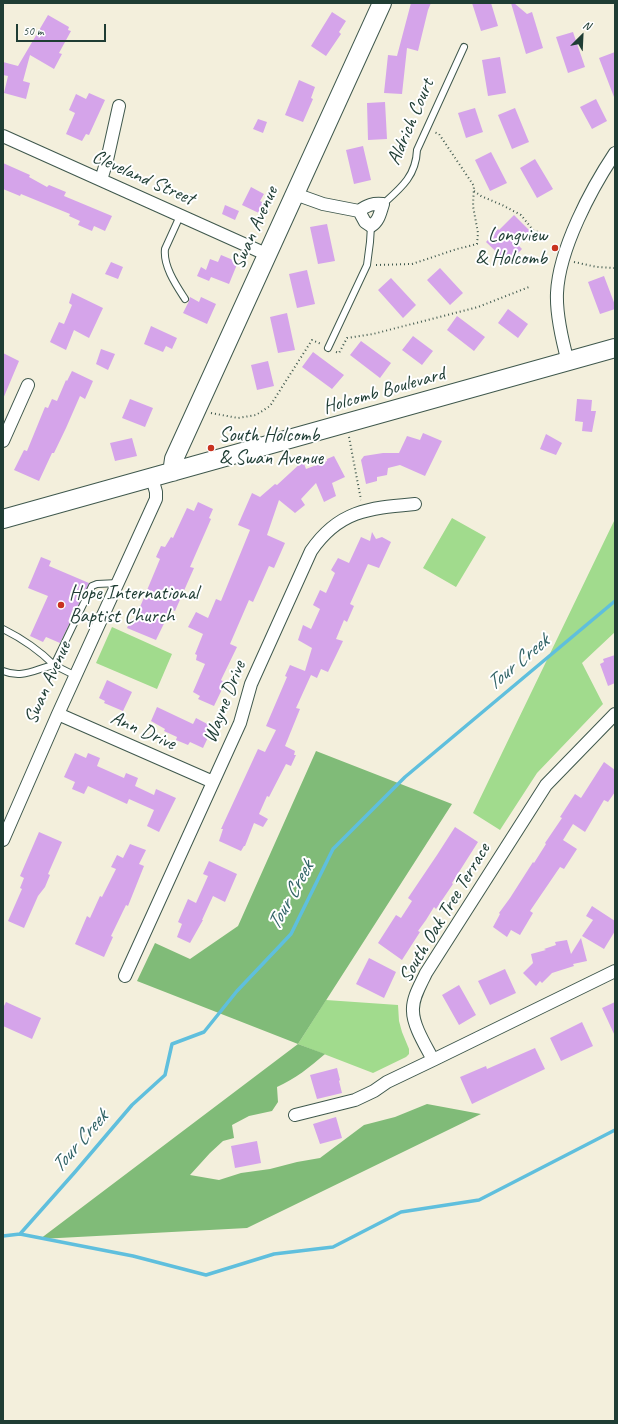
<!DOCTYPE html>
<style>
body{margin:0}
#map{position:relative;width:618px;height:1424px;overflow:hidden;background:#f3efdc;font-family:Caveat,sans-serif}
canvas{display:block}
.frame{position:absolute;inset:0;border:4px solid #1f3d34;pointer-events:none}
.north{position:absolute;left:562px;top:16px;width:40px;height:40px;-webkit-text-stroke:3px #fff;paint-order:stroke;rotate:24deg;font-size:11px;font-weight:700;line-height:16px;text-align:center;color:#1f3d34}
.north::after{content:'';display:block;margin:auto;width:14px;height:18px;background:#1f3d34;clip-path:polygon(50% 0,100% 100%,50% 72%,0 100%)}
.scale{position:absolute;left:16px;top:24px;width:90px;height:18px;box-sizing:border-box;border:2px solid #1f3d34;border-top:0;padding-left:5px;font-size:12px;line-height:14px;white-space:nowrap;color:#1f3d34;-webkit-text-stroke:3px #fff;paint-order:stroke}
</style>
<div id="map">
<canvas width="618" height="1424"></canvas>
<div class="frame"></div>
<div class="north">N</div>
<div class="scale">50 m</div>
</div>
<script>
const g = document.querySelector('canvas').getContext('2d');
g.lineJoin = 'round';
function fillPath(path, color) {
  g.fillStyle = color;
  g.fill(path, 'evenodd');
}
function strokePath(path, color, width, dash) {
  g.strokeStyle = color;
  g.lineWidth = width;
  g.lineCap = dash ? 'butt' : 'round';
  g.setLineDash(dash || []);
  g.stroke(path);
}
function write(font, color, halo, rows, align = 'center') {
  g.font = font + ' Caveat,sans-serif';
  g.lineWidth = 4;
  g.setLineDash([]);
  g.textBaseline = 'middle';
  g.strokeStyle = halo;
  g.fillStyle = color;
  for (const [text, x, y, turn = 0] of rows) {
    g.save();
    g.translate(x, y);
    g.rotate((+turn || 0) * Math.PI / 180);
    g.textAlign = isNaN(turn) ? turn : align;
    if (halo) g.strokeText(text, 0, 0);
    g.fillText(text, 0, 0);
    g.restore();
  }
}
const green = new Path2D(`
 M452,518L486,537L456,587L423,568Z
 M615,519V632L582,663L603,704L537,773L500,830L473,813Z
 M112,627L172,654L157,689L96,663Z
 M326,1000L398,1005L399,1021L402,1032L409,1049V1054L406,1057L373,1073L298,1044Z`);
const forest = new Path2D(`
 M316,751L452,804L298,1044L325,1054C310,1067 295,1079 277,1087L278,1102L272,1111L249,1116L232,1125L234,1138L223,1141L210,1153L190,1175L219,1180L241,1173L270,1169L297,1162L320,1158L364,1125L395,1117L427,1104L481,1114L247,1228L40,1239L298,1044L137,981L155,943L190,959L238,926Z`);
const stream = new Path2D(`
 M20,1234L133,1256L206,1275L274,1254L333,1247L401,1212L479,1200L615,1130
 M3,1236L20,1234L75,1172L132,1105L165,1075L172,1044L204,1032L237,991L291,934L333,849L405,777L615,601`);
const building = new Path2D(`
 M411,3H431L428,10L418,51L407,48L402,94L384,93L388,55L397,56Z
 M472,3H491L498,26L481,31Z
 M511,3H514L527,14L532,12L543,48L526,54Z
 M332,12L346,21L339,32L341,34L326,56L311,46Z
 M48,15L69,27L68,30L71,31L59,53L62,54L54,69L30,55L23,81L30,83L26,99L4,93L8,76L3,75V62L18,66Z
 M573,32L585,67L568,73L556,37Z
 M615,52V97H614L599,58Z
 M500,57L506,93L488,96L482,60Z
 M299,80L315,87L311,98L313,99L303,122L285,115Z
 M89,93L105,100L89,135L86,134L82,141L66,134L75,113L69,110L76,94L86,99Z
 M596,99L607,121L592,129L580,107Z
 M385,102L387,139L368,140L367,103Z
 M475,108L483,132L466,138L458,113Z
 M515,108L529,142L512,149L498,115Z
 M258,119L267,122L263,133L253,129Z
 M363,146L371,180L354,184L346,150Z
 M491,152L507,183L490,191L475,160Z
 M535,159L553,189L537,198L520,168Z
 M3,163L30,175L29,177L47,187L49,185L66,192L64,196L112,216L105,231L94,226L92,231L78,225L80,221L69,216L70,214L21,194L20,196L3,189Z
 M251,187L264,194L260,201L268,205L263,215L242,205Z
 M225,205L239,211L235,220L222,214Z
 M514,215L531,232L518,245L522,249L508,263L486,242L498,229L499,230Z
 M327,224L335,261L318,264L310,227Z
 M221,255L238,262L229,284L211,277L209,281L197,276L201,267L206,270L210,259L218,262Z
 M111,262L123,267L118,279L105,274Z
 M440,268L463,293L450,305L427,280Z
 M307,270L315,304L297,308L289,274Z
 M604,276L615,305V309L600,314L588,282Z
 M391,278L416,305L403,318L378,290Z
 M72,293L103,308L89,338L74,330L66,350L50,342L59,322L64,324L72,305L69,303Z
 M190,297L199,302L201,297L216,304L207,324L183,313L189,301Z
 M508,309L528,324L518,338L498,323Z
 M287,313L295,350L278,353L270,317Z
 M457,316L485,337L474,351L447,330Z
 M151,326L177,338L172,349L166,346L163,352L144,344Z
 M413,336L433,351L422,365L402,350Z
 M361,341L391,363L380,378L350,355Z
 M101,349L115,354L108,370L96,364Z
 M313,352L344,375L332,389L302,367Z
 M3,353L19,361L3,399Z
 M268,361L274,386L257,390L251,365Z
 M72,371L93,381L85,399L80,396L66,428L54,453H52L39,481L14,470L24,450L27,451L45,407L48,408L52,399L57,401L66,380L67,381Z
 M130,399L153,408L145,427L122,418Z
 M577,399L592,400L591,411H596L592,432L582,431L583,422L575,421Z
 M423,433L442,441L425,476L400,465L388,468L387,475L377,477V481L366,484L361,460L364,456L383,453H399L407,436L420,440Z
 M546,434L562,443L556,455L540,449Z
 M132,438L137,456L115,461L110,443Z
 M334,456L345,477L332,483L336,496L324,502L316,483L301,499L305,505L295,513L279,500L267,535L285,543L274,568L269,566L253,602L249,600L230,644L237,647L221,680L225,683L214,706L198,699L200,696L193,692L205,664L196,660L197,655L195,654L203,634L188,627L196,612L208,618L216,599L221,601L250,530L238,525L252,493L260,497L275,484L277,485L303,461L306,469L327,461V459Z
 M198,502L213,509L209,518L211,519L190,567L194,568L175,611L171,609L156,640L127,628L131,619L133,620L140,607L160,559L156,557L161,546L165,547L171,537L173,538L187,508L194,511Z
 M372,532L376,539L382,537L391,542L379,568L368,564L350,604L354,606L347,622L344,620L336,639L343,641L328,672L321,669L317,678L311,675L296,708L300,709L285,746L295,751L294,755H296L291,766L286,764L269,797L267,796L259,814L268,819L263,827L254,823L245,846H244L241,851L219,841L223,829H221L258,749L265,752L276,730L266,726L287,677L285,676L290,665L305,671L312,648L298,640L303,625L311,629L320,609L313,605L320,590L326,593L335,573L331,570L338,558L349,563L361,537L370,541Z
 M41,557L51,561L49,566L89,583L60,643L46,637L43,642L30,636L48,596L28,588Z
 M615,655V683L608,686L600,664L604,662L603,659Z
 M107,680L132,692L123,711L104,703L105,701L99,698Z
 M157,707L193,724L196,718L213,727L203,748L190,742L188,745L176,740L177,737L164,731L165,729L151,721Z
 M75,753L86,758L88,753L100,758L97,766L124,778L126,773L138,778L135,786L154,795L156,789L176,798L159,832L147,826L154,810L129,799L127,804L88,786L84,794L72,789L75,782L64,777Z
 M604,762L615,770V792L608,802L604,800L585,832L573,824L563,840L577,849L564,869L560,867L530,911L533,913L520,935L511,930L507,937L493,927L500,914L499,913L510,898L533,862L534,863L546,844L545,843L562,818L560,817L575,794L581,798Z
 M455,827L478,842L452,883L453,884L436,909L434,907L426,920L418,931L420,932L402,960L378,943L396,915L401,918L412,901L408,898L437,855Z
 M39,832L62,842L48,874L50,875L45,887L38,896L24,928L8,921L22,889L20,888L24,878L20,876Z
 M130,844L146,850L139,864L144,866L128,906L126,905L111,936L113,937L104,957L75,944L87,916L90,918L100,896L102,897L116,869L111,867L117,855L123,858Z
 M209,861L237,874L225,902L213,896L202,920H203L190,943L177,937L182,924L178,922L188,899L196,903L208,876L203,874Z
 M592,906L615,921V931L604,949L582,936L593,920L586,916Z
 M581,938L587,961L573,964L574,966L552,973L542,983L540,981L536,986L523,973L533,963L531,954L546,950L544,949L556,945L555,942L567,940L571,954Z
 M369,958L396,972L384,998L356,984Z
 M505,969L516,993L490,1005L478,981Z
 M459,985L476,1015L459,1025L442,995Z
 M6,1002L41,1018L32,1039L3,1026V1008Z
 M615,1002V1036L602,1008Z
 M582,1022L593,1046L561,1061L550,1038Z
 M535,1048L545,1069L472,1104L460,1077L486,1066L487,1069Z
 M337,1068L340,1080L339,1081L342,1093L317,1099L310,1075Z
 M336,1117L342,1138L320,1144L313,1124Z
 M257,1141L261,1163L235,1168L231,1146Z`);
const path = new Path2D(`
 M474,191L481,196L502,205L521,215L533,230L547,236
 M574,262L597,267L615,268
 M376,265L412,264L457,249L477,244L478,233L473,206L474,186L439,134L434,132
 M336,352L339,353L347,338L373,334L478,307L529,287
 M211,413L238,418L256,415L270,406L312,340L321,344
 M349,437L361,500`);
const lane = new Path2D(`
 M383,204C401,188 416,176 417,150L464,47
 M180,216L165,249C163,266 176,285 185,299
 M328,348L367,265L370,242L371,226
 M3,629C23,639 39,650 54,665
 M3,671C23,679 35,669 54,665
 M76,676L54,665L92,586L97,584L118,583`);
const street = new Path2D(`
 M3,136L268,255
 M101,180L107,160L119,106
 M295,194L323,204L359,211C367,205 373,203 383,204C380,213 379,221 371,226L365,222L359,211
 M568,362C562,340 556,315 557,293C559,249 591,189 615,153
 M3,441L28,385
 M58,714L213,782
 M615,714L546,785L426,973C421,984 412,998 413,1011C413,1026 426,1046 433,1060L615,971
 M3,840L58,714L156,499V492L152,478
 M125,976L240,723L251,684L311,551C339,510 370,508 415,504
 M295,1115L355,1100L374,1091L387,1082L433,1060`);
const secondary = new Path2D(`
 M173,472V466L174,459L382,3
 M3,519L615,348`);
const markers = [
 [555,248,4,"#c8321e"],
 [211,448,4,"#c8321e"],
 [61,605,4,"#c8321e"]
];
const streetNames = [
 ["Aldrich Court",411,122,-67],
 ["Cleveland Street",143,178,24],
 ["Swan Avenue",255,228,-66],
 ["Holcomb Boulevard",384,391,-16],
 ["Swan Avenue",48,683,-66],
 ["Wayne Drive",225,702,-69],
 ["Ann Drive",143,731,24],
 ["South Oak Tree Terrace",445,913,-59]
];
const poiNames = [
 ["Longview",547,236,"right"],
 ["& Holcomb",547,259,"right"],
 ["South Holcomb",219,436],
 ["& Swan Avenue",219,459],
 ["Hope International",69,594],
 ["Baptist Church",69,617]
];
const waterNames = [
 ["Tour Creek",518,663,-40],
 ["Tour Creek",291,896,-61],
 ["Tour Creek",80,1142,-49]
];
fillPath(green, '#a1db8d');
fillPath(forest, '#80bb78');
strokePath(stream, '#5fbfdd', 3.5);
fillPath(building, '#d5a4ea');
strokePath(lane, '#3f584d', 8);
strokePath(street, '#3f584d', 14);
strokePath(secondary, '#3f584d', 20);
strokePath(path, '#3f584d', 2, [1, 3]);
strokePath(lane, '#fff', 6);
strokePath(street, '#fff', 12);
strokePath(secondary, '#fff', 18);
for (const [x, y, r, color] of markers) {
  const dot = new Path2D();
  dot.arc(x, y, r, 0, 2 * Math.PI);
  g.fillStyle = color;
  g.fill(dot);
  strokePath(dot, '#fff', 1.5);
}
write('20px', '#1f3d34', '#fff', streetNames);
write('20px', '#1f3d34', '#fff', poiNames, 'left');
write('italic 21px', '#326467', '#fff', waterNames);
</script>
